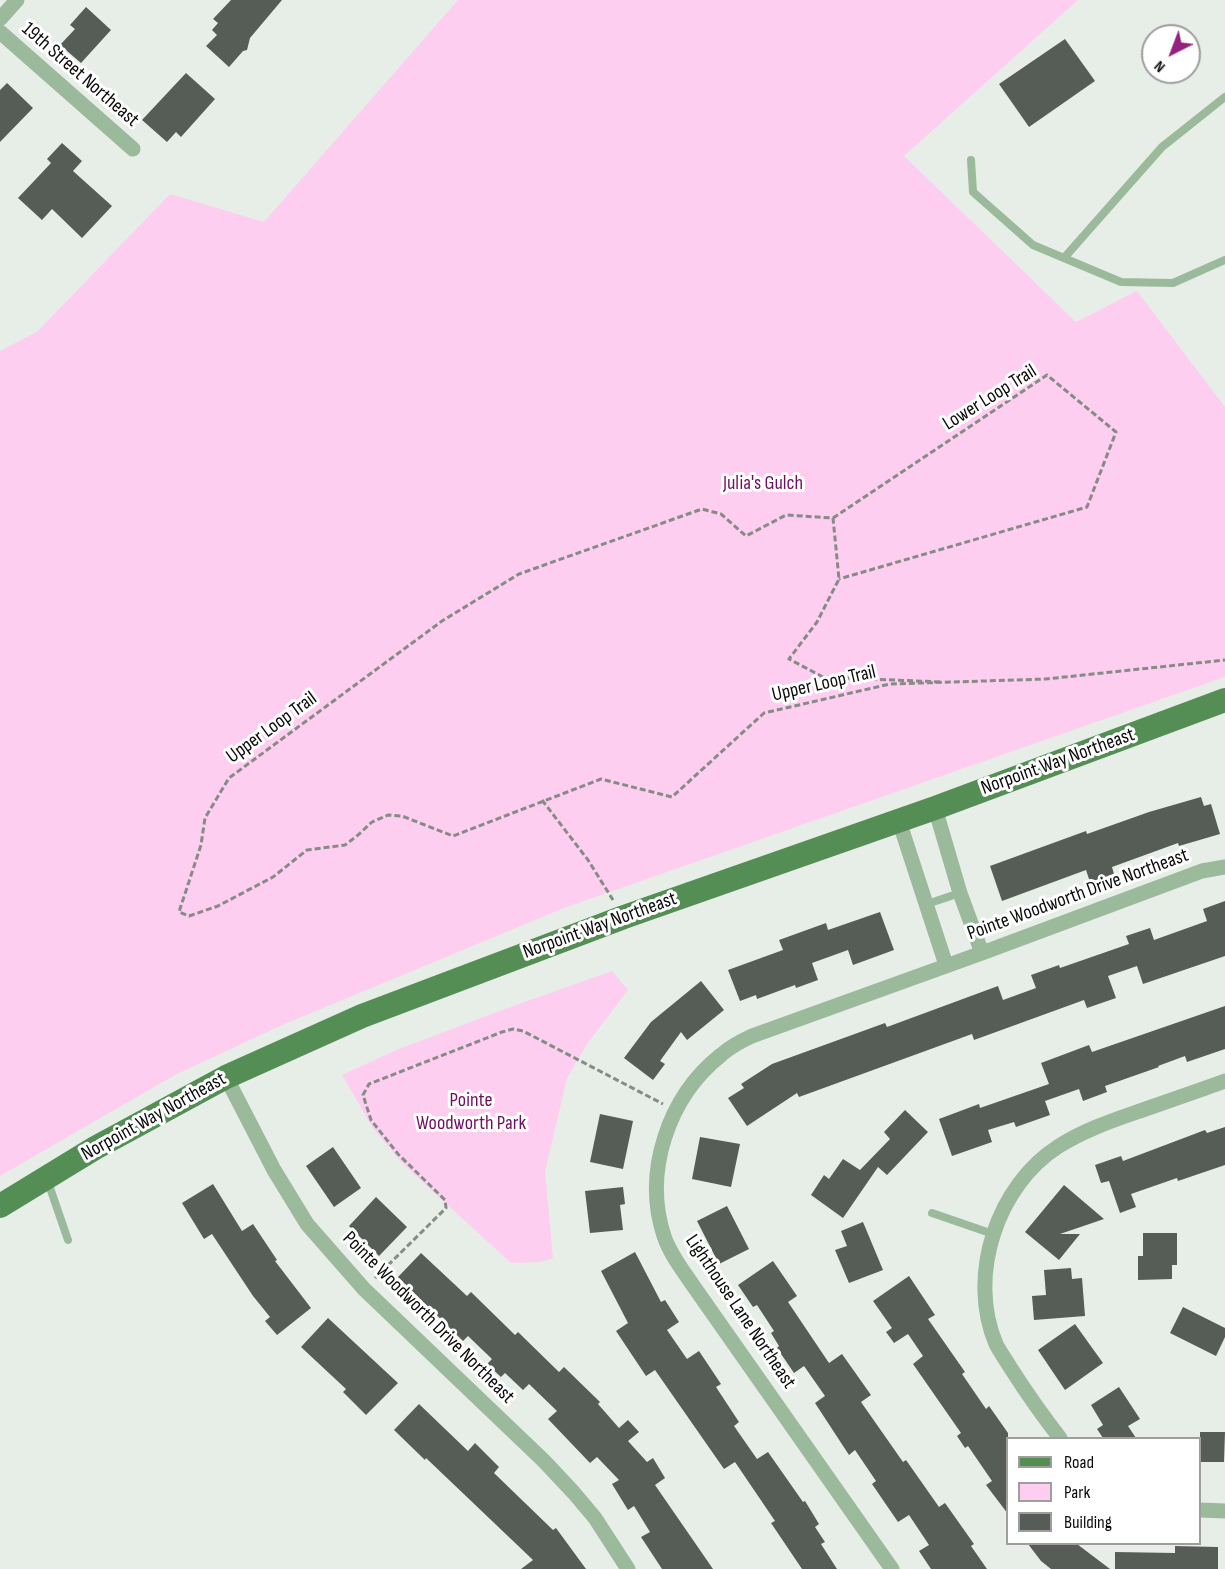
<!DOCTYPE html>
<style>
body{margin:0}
#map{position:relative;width:1225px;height:1569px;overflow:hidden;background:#e7eee7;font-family:"Sofia Sans Condensed",sans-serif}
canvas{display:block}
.legend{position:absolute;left:1006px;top:1437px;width:195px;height:108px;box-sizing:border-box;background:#fff;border:2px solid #9d9e9d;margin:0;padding:8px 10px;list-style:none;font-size:18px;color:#0b0d0b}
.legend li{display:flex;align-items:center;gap:12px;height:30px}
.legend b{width:30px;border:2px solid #9d9e9d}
.north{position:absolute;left:1141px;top:24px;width:60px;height:60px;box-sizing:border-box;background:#fff;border:2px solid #9d9e9d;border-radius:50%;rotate:222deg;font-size:16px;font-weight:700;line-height:24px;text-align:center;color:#0b0d0b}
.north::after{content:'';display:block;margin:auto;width:21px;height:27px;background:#962280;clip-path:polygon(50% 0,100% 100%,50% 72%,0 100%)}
</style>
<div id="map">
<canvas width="1225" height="1569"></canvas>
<ul class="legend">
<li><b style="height:8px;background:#548e55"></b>Road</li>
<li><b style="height:16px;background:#fecef0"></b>Park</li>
<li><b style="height:16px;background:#565c56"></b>Building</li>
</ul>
<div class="north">N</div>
</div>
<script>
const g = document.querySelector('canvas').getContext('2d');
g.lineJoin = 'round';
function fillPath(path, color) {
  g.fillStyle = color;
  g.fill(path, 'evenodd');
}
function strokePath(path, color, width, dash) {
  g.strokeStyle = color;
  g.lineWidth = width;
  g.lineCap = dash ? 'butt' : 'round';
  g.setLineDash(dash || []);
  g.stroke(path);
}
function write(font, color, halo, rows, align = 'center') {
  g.font = font + ' "Sofia Sans Condensed",sans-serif';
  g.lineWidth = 6;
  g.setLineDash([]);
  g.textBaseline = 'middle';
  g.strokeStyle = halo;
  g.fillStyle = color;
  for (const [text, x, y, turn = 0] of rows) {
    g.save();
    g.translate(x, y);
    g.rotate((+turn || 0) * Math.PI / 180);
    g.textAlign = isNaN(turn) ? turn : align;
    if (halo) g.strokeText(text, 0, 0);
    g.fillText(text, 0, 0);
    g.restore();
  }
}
const green = new Path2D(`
 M458,0H1078L904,156L1076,322L1137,291L1225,407V677L564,908L280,1026L175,1075L0,1176V351L37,332L170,194L264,222Z
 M612,971L628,990L587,1044L567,1078L545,1172L553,1258L541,1262L511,1263L403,1164L373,1128L342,1075L394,1051L502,1010Z`);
const building = new Path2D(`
 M231,0H282L250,38L247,50L243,51L229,67L206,46L217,35L212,30L218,23L213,19Z
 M86,7L111,30L81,63L60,45L75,29L70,25Z
 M1065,39L1095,81L1029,127L999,84Z
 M186,73L215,99L181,137L176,132L167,142L142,120Z
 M7,83L33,108L0,142V90Z
 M62,143L82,161L73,171L112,206L82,238L52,209L42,220L18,198L51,163L47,159Z
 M1201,797L1204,806L1211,804L1220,834L1179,846L1178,843L1112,867L1114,874L1090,882L1086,870L1002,901L990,866L1086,831L1087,834L1149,812Z
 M1225,901V956L1143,984L1137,966L1108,976L1116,998L1087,1008L1084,1000L974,1040L972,1034L799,1097L797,1093L747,1126L728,1098L744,1088L741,1084L772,1064L885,1023L887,1027L998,986L1003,1000L1036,988L1031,975L1059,965L1060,968L1129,944L1126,936L1150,928L1154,940L1207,921L1203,909Z
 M880,912L894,950L853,965L848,950L812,963L818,980L796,988L795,985L757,999L756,995L740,1001L728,970L783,950L779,940L826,923L828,930Z
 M701,981L724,1010L687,1040L681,1032L660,1061L665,1064L653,1080L624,1058L651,1022Z
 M1225,1006V1049L1187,1062L1185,1056L1158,1066L1159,1067L1105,1086L1107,1092L1083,1101L1079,1089L1045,1101L1050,1115L1016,1127L1014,1122L988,1130L992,1142L952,1156L939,1119L979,1104L980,1108L1049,1084L1041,1063L1089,1045L1092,1052Z
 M905,1110L928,1132L887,1175L878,1167L843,1218L811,1195L824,1175L829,1179L843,1159L860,1170L890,1139L884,1132Z
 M600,1114L633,1121L623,1169L590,1162Z
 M1225,1127V1165L1178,1181L1177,1178L1131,1194L1136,1207L1120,1213L1109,1181L1101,1183L1095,1165L1121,1156L1123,1161L1205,1130L1207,1133Z
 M700,1137L740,1144L731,1187L692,1179Z
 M333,1147L361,1188L334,1207L306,1166Z
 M213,1184L242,1231L253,1224L277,1260L275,1261L311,1308L277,1335L265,1321L270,1317L253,1296L212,1234L204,1239L182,1203Z
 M1064,1185L1104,1219L1060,1234H1080L1059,1260L1025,1232Z
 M623,1187L625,1204L620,1205L623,1230L590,1233L585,1191Z
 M376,1197L407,1227L379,1256L349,1226Z
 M727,1206L749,1249L719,1264L697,1221Z
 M863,1222L883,1270L849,1283L835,1250L847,1246L841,1231Z
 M1143,1233H1177V1265H1172V1279L1138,1280V1256H1143Z
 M635,1252L661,1302L665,1300L679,1322L667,1330L687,1359L699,1351L721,1384L716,1387L739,1422L734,1426L757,1459L768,1452L803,1502L805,1501L819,1524L815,1527L825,1542L821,1544L837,1569H802L771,1523L775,1521L735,1462L724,1469L655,1370L646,1376L616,1331L628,1323L601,1271Z
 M421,1253L467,1296L471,1292L515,1335L518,1332L559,1372L564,1367L600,1402L598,1404L619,1428L628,1420L639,1432L628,1441L647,1462L653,1458L665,1478L655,1485L713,1569H662L641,1537L650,1532L634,1506L628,1510L612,1484L619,1480L597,1457L590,1463L548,1419L557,1411L529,1384L523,1390L505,1373L501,1377L487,1364L492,1359L468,1336L463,1341L398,1277Z
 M773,1261L797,1296L788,1302L829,1363L842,1354L871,1395L861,1402L903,1462L906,1460L939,1507L945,1503L974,1544L971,1546L987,1569H931L919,1551L929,1545L909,1515L898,1522L872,1484L876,1481L855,1450L849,1455L815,1403L825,1396L804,1366L794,1373L777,1348L779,1346L771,1333L774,1331L757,1305L753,1307L738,1285Z
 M1071,1268L1072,1279L1082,1278L1085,1316L1034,1320L1032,1296L1046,1295L1044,1270Z
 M909,1276L935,1315L928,1319L965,1372L962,1374L986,1409L989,1406L1008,1433V1514L986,1485L992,1481L968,1446L965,1448L957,1436L961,1433L913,1364L923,1356L908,1334L894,1343L886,1332L892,1328L873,1301Z
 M1183,1307L1225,1328V1337L1216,1356L1170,1333Z
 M328,1318L398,1383L366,1415L343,1392L346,1389L301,1347Z
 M1075,1324L1103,1363L1065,1390L1038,1350Z
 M1119,1387L1140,1419L1128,1426L1136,1438H1103L1097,1429L1103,1425L1091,1405Z
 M419,1404L468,1451L475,1443L499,1467L494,1473L553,1530L556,1528L586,1569H521L533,1560L426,1458L425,1460L394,1430Z
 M1200,1432H1225L1224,1462H1200Z
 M1028,1544H1077L1110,1569H1051L1041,1561Z
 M1175,1546L1218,1547V1569H1115V1552L1175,1553Z`);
const path = new Path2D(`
 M833,518L1047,375L1116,432L1087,507L839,579
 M940,682L823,677L789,659L817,622L839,579L833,518L786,515L746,536L721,514L702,509L519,574L442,621L229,778L205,818L201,845L179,912L189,916L218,906L273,877L307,850L345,845L358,835L372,822L388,815L402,816L453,836L601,779L672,797L764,713L890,684L1046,679L1225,660
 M542,800L588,860L613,900
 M375,1278L446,1208L445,1200L398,1154L371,1120L363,1095L369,1084L502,1032L513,1029L523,1031L663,1104`);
const service = new Path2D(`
 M971,160L973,192L1033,245L1121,282L1173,283L1225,260
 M1064,258L1162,147L1225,97
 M927,904L960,893
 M48,1182L68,1240
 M932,1213L993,1234`);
const minor = new Path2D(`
 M0,19L17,0
 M0,32L133,149
 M935,808L960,893L982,953
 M899,821L946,965
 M226,1077L274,1170L307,1224L364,1289L544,1461L574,1493L595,1518L628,1569
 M1060,1438C1042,1415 1026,1392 1010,1367C1006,1360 1000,1352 996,1344C967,1276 997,1185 1059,1146C1083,1131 1108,1122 1134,1113C1165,1102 1195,1092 1225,1081
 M1200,1510L1225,1511
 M892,1569L692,1284C682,1269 670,1254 664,1236C643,1172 668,1097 721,1055C730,1047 741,1041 752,1036L982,953L1202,871L1225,867`);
const primary = new Path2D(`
 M0,1206L95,1148L226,1077L362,1016L624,917L935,808L1225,700`);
const streetNames = [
 ["19th Street Northeast",80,75,41],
 ["Lower Loop Trail",990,398,-32],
 ["Upper Loop Trail",824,684,-13],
 ["Upper Loop Trail",272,728,-36],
 ["Norpoint Way Northeast",1058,762,-20],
 ["Pointe Woodworth Drive Northeast",1078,895,-20],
 ["Norpoint Way Northeast",600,926,-20],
 ["Norpoint Way Northeast",154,1117,-29],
 ["Lighthouse Lane Northeast",740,1312,56],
 ["Pointe Woodworth Drive Northeast",428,1318,45]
];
const parkNames = [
 ["Julia's Gulch",763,484],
 ["Pointe",471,1101],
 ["Woodworth Park",471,1124]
];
fillPath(green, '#fecef0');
fillPath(building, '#565c56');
strokePath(path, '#868b86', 3, [6, 3]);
strokePath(service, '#9bba9b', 8);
strokePath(minor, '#9bba9b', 15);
strokePath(primary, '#548e55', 24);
write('20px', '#0b0d0b', '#fff', streetNames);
write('20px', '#700f5f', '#fff', parkNames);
</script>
